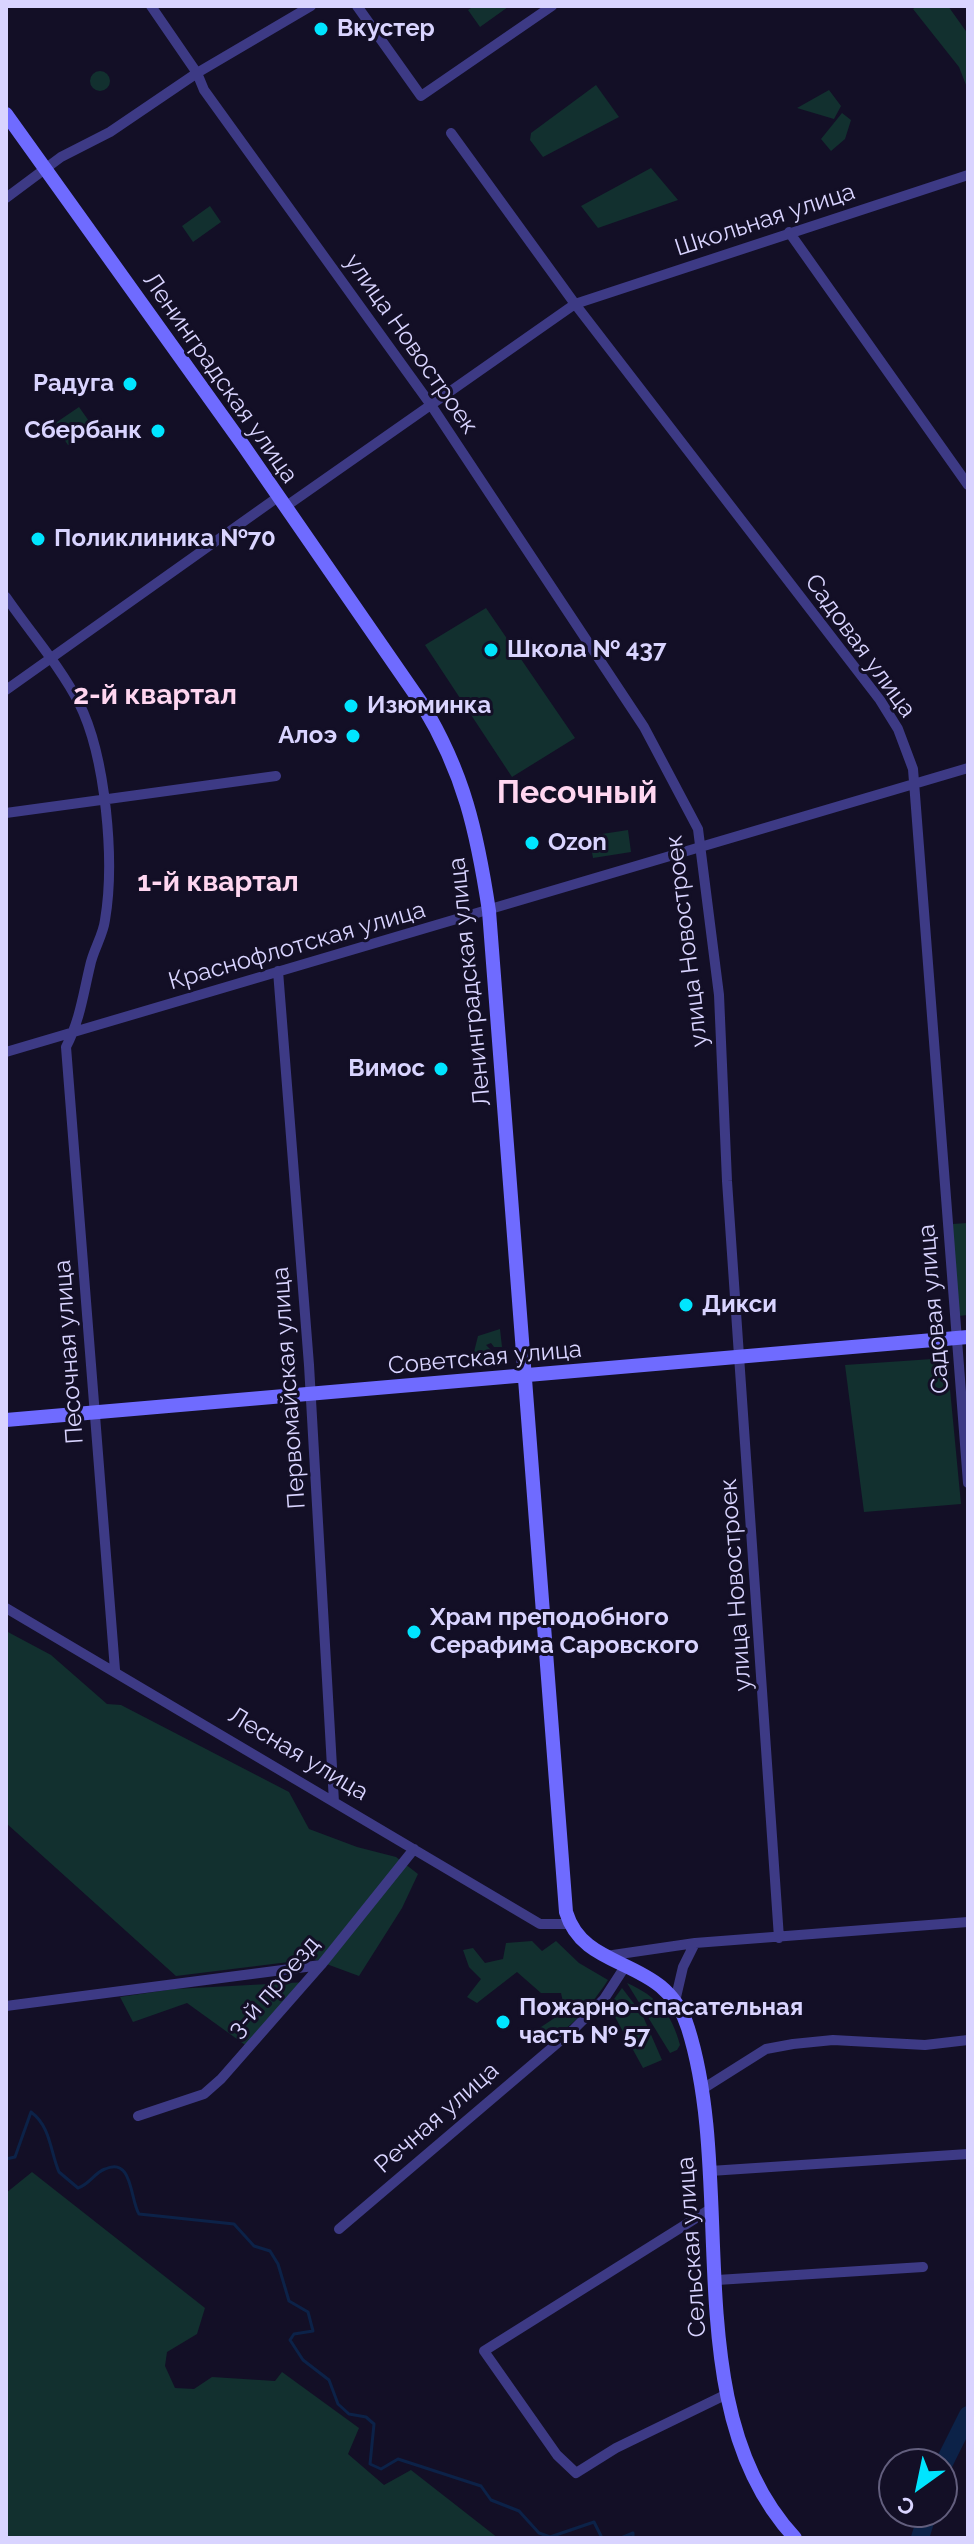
<!DOCTYPE html>
<meta charset="utf-8">
<style>
body{margin:0}
#map{position:relative;width:974px;height:2544px;overflow:hidden;background:#130f26;font-family:Raleway,sans-serif}
canvas{display:block}
.frame{position:absolute;inset:0;border:8px solid #d9d4ff;pointer-events:none}
.north{position:absolute;left:878px;top:2448px;width:80px;height:80px;box-sizing:border-box;background:#130f26;border:2px solid #625e7d;border-radius:50%;rotate:213deg;font-size:22px;font-weight:700;line-height:32px;text-align:center;color:#d9d4ff}
.north::after{content:'';display:block;margin:auto;width:28px;height:36px;background:#00e5ff;clip-path:polygon(50% 0,100% 100%,50% 72%,0 100%)}
</style>
<div id="map">
<canvas width="974" height="2544"></canvas>
<div class="frame"></div>
<div class="north">С</div>
</div>
<script>
const g = document.querySelector('canvas').getContext('2d');
g.lineJoin = 'round';
function fillPath(path, color) {
  g.fillStyle = color;
  g.fill(path, 'evenodd');
}
function strokePath(path, color, width, dash) {
  g.strokeStyle = color;
  g.lineWidth = width;
  g.lineCap = dash ? 'butt' : 'round';
  g.setLineDash(dash || []);
  g.stroke(path);
}
function write(font, color, halo, rows, align = 'center') {
  g.font = font + ' Raleway,sans-serif';
  g.lineWidth = 6;
  g.setLineDash([]);
  g.textBaseline = 'middle';
  g.strokeStyle = halo;
  g.fillStyle = color;
  for (const [text, x, y, turn = 0] of rows) {
    g.save();
    g.translate(x, y);
    g.rotate((+turn || 0) * Math.PI / 180);
    g.textAlign = isNaN(turn) ? turn : align;
    if (halo) g.strokeText(text, 0, 0);
    g.fillText(text, 0, 0);
    g.restore();
  }
}
const green = new Path2D(`
 M474,6H507L508,7L480,27L468,10Z
 M917,6H948L968,34V90L959,67L913,9Z
 M90 81a10 10 0 1 1 20 0a10 10 0 1 1-20 0Z
 M596,85L619,117L543,157L530,140L531,133Z
 M829,90L841,106L834,119L797,108Z
 M842,113L851,120L845,139L831,151L821,139Z
 M651,168L678,200L598,228L581,206Z
 M210,206L221,222L193,242L182,226Z
 M79,407L96,431L68,445L54,424Z
 M486,608L575,738L512,777L425,645Z
 M628,830L631,852L593,858L589,836Z
 M968,1223V1315L958,1316L952,1224Z
 M500,1329L502,1347H494L491,1343L486,1345L492,1351V1359L472,1360L478,1336Z
 M947,1358L961,1504L864,1512L845,1365Z
 M6,1631L51,1655L107,1704L121,1705L289,1792L309,1829L357,1847L396,1857L418,1874L402,1908L359,1976L313,1959L176,1976L6,1823Z
 M532,1941L542,1951L556,1941L579,1963L608,1980C591,2006 569,2033 539,2043L538,2029L565,2011L561,1993H541L517,1972L477,2003L467,1997L481,1979L469,1967L463,1950L473,1948L485,1963L503,1959L506,1943Z
 M307,1982L248,2047L187,2003L133,2022L120,1997L174,1989Z
 M627,1983C657,1996 672,2014 680,2045L677,2050L670,2053Z
 M622,1988L642,2014L662,2060L643,2068L609,2006Z
 M32,2172L205,2308L197,2334L167,2352L165,2366L175,2388L194,2389L212,2377L275,2381L282,2372L359,2428L348,2454L384,2485L411,2470L498,2538H6V2193Z`);
const stream = new Path2D(`
 M6,2159L15,2157L31,2112C51,2127 50,2151 59,2172L78,2188C90,2184 94,2173 105,2169C133,2156 130,2200 139,2214L234,2224L254,2246L270,2251L278,2264L289,2301L308,2312L313,2331L294,2334L290,2340L303,2360L329,2380L338,2404L349,2414L366,2417L374,2424L370,2464L381,2469L398,2459L481,2486L491,2500L519,2511L539,2533L550,2537L594,2522L602,2538
 M621,2538L633,2533V2538`);
const river = new Path2D(`
 M942,2467L968,2415
 M920,2538L928,2512`);
const minor = new Path2D(`
 M151,6L197,73L204,90L431,405L644,727L698,829L719,995L727,1181L779,1938
 M357,6L421,96L552,6
 M451,133L575,304L880,700L898,729L913,769L968,1483
 M6,198L61,157L110,132L197,73L311,6
 M789,232L968,485
 M285,507L575,304L968,175
 M6,597C30,632 60,666 79,703C106,757 115,861 105,920C103,936 93,950 90,966C83,995 80,1020 66,1047L115,1670
 M6,690L278,497
 M6,813L276,776
 M278,971L309,1365L334,1802
 M6,1052L968,768
 M6,1608L540,1924H570
 M606,1956L695,1943L968,1922
 M676,1997L683,1967L695,1943
 M6,2006L321,1965
 M701,2090L766,2049L793,2044L833,2040L925,2045L968,2040
 M138,2116L204,2094L221,2079L321,1965L414,1849
 M710,2171L968,2154
 M712,2208L484,2351L557,2455L576,2473L616,2448L725,2395
 M339,2229L574,2029L604,1999L626,1965
 M717,2280L923,2267`);
const secondary = new Path2D(`
 M6,114L243,445L422,704C464,773 477,832 489,911L566,1912C585,1975 665,1954 688,2028C738,2186 675,2410 795,2538
 M6,1420L968,1337`);
const markers = [
 [321,29,8,"#00e5ff"],
 [130,384,8,"#00e5ff"],
 [158,431,8,"#00e5ff"],
 [38,539,8,"#00e5ff"],
 [491,650,8,"#00e5ff"],
 [351,706,8,"#00e5ff"],
 [353,736,8,"#00e5ff"],
 [532,843,8,"#00e5ff"],
 [441,1069,8,"#00e5ff"],
 [686,1305,8,"#00e5ff"],
 [414,1632,8,"#00e5ff"],
 [503,2022,8,"#00e5ff"]
];
const poiNames = [
 ["Вкустер",337,29],
 ["Радуга",114,384,"right"],
 ["Сбербанк",142,431,"right"],
 ["Поликлиника №70",54,539],
 ["Школа № 437",507,650],
 ["Изюминка",367,706],
 ["Алоэ",337,736,"right"],
 ["Ozon",548,843],
 ["Вимос",425,1069,"right"],
 ["Дикси",702,1305],
 ["Храм преподобного",430,1618],
 ["Серафима Саровского",430,1646],
 ["Пожарно-спасательная",519,2008],
 ["часть № 57",519,2036]
];
const streetNames = [
 ["Школьная улица",765,220,-18],
 ["улица Новостроек",411,344,55],
 ["Ленинградская улица",220,378,55],
 ["Садовая улица",860,646,54],
 ["улица Новостроек",687,941,-97],
 ["Краснофлотская улица",297,946,-16],
 ["Ленинградская улица",470,982,-96],
 ["Садовая улица",934,1309,-95],
 ["Песочная улица",69,1352,-94],
 ["Советская улица",485,1358,-5],
 ["Первомайская улица",289,1388,-94],
 ["улица Новостроек",736,1585,-94],
 ["Лесная улица",298,1754,31],
 ["3-й проезд",274,1987,-49],
 ["Речная улица",437,2118,-41],
 ["Сельская улица",692,2247,-94]
];
const quarterNames = [
 ["2-й квартал",155,696],
 ["1-й квартал",218,883]
];
const districtNames = [
 ["Песочный",577,793]
];
fillPath(green, '#12302f');
strokePath(stream, '#0c2248', 3);
strokePath(river, '#0c2248', 18);
strokePath(minor, '#3d3a85', 10);
strokePath(secondary, '#6f6bff', 14);
for (const [x, y, r, color] of markers) {
  const dot = new Path2D();
  dot.arc(x, y, r, 0, 2 * Math.PI);
  g.fillStyle = color;
  g.fill(dot);
  strokePath(dot, '#130f26', 3);
}
write('bold 24px', '#d9d4ff', '#130f26', poiNames, 'left');
write('24px', '#d9d4ff', '#130f26', streetNames);
write('bold 28px', '#ffd6f0', '#130f26', quarterNames);
write('bold 32px', '#ffd6f0', '#130f26', districtNames);
</script>
